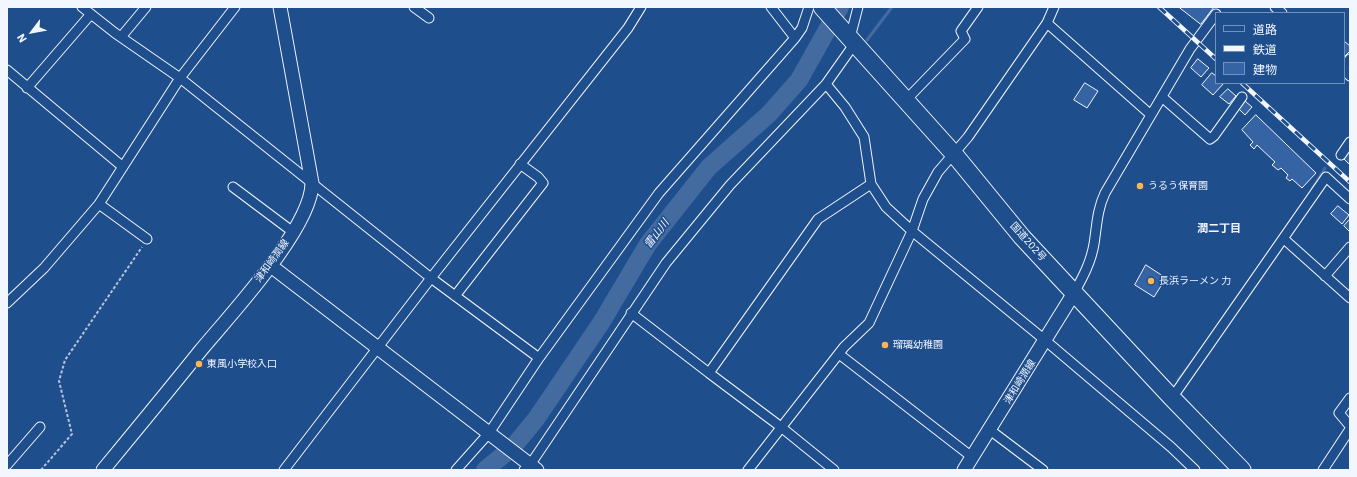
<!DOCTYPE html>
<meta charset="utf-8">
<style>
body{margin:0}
#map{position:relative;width:1357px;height:477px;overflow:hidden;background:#1f4e8c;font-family:"IBM Plex Sans","Noto Sans JP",sans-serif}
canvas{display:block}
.frame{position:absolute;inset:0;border:8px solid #f2f6ff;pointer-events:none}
.legend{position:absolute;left:1215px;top:12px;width:130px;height:72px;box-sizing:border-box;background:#1f4e8c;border:1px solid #7391ba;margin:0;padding:5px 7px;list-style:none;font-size:12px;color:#f2f6ff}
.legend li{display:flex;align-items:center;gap:8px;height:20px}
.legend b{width:20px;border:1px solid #7391ba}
.north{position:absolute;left:12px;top:12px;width:40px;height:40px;-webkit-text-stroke:3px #1f4e8c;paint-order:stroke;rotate:238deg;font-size:11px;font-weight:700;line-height:16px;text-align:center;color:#f2f6ff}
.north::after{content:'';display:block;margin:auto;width:14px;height:18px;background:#f2f6ff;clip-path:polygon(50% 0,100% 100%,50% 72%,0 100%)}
</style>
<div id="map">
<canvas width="1357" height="477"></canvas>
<div class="frame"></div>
<ul class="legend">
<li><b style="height:5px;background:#1f4e8c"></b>道路</li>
<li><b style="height:5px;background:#f2f6ff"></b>鉄道</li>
<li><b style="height:11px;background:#3563a3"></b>建物</li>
</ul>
<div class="north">N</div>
</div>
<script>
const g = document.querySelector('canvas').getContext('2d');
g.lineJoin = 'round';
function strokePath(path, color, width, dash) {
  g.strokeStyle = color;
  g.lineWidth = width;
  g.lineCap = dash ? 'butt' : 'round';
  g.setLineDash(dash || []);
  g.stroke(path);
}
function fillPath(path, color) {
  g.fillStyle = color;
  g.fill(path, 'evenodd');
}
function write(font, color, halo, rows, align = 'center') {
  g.font = font + ' "IBM Plex Sans","Noto Sans JP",sans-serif';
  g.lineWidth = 3;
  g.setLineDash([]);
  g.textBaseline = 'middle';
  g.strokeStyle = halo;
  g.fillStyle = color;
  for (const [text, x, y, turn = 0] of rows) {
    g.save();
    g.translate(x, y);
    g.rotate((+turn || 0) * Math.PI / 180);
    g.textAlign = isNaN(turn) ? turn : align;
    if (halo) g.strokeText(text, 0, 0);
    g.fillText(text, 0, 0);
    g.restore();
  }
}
const stream = new Path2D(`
 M867,40L892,7
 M1312,189L1325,168
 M1178,380L1195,358`);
const river = new Path2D(`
 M485,470L513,447L536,419L601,323L648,244L709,167L769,114L799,80L840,7`);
const building = new Path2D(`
 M1179,7H1214L1201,24Z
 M1344,41L1350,46V51L1344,57Z
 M1198,59L1209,68L1201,77L1191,68Z
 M1212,73L1216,76V83H1224L1213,95L1202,85Z
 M1085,83L1098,91L1087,108L1074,100Z
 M1228,89L1236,96L1229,104L1220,97Z
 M1245,101L1252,107L1245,115L1238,108Z
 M1256,115L1316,173L1302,188L1292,179L1290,181L1286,178L1288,175L1281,168L1278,170L1272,165L1275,162L1257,145L1254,149L1250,145L1253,142L1242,130Z
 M1350,150V165L1343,158Z
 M1338,206L1349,215L1342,224L1331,214Z
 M1350,219V232L1344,226Z
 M1146,265L1166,278L1154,297L1135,285Z`);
const path = new Path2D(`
 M41,470L72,434L59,381L65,360L142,247`);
const street = new Path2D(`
 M82,7L115,33L180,78L431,278L539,358
 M414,7L429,18
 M771,7L795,38L802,28L809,7
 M1275,7L1282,13
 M1047,23L1151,115
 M121,37L146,7
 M850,38L858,7
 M1344,67L1350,59
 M7,70L123,167
 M1344,70L1350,76
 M826,84L845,107L864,137L871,184L886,207L912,231L1046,341L1171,447L1195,470
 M27,88L91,14
 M1162,97L1210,139L1214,136L1242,97
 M906,100L965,39L961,31L978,7
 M1341,155L1350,142
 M233,187L293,232
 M99,204L147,239
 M1284,239L1350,298
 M1325,276L1350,247
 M1074,293C1083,277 1091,262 1094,244C1097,225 1097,210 1105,193L1190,49L1216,14
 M455,296L543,183L538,177L520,164
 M7,303L44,268L99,204L180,78L235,7
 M631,313L709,373
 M839,354L972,457
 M1172,398L1326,177L1350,199
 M1350,398L1339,413L1350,426
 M990,430L1043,470
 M7,465L40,427
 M284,470L431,278L628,28L641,7
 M456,470L489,433L539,358L659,193L795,38
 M524,470L530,465L666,263L730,185L826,84L855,43
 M748,470L844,347L869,323L912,231L923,199L938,172L968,137L1047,23L1054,7
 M834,470L781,427L709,373L818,219L871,184
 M1323,470L1350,429`);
const secondary = new Path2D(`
 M271,266L537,470
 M103,470C136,430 169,390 201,350C231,314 312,227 312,183L280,7
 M964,470L1074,293`);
const highway = new Path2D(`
 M822,7L954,154L1022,237L1172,398L1242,470`);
const rail = new Path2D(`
 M1159,7L1216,59
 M1242,83L1350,182`);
const markers = [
 [1140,186,4,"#ffb74d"],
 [1151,281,4,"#ffb74d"],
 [885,345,4,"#ffb74d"],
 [199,364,4,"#ffb74d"]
];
const poiNames = [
 ["うるう保育園",1148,186],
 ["長浜ラーメン 力",1159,281],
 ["瑠璃幼稚園",893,345],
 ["東風小学校入口",207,364]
];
const streetNames = [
 ["国道202号",1028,242,48],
 ["津和崎潤線",272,261,-54],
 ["津和崎潤線",1020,382,-58]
];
const neighbourhoodNames = [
 ["潤二丁目",1219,229]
];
const waterNames = [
 ["雷山川",657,234,-53]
];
strokePath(stream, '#446ba0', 3);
strokePath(river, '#446ba0', 18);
fillPath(building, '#3563a3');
strokePath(building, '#f2f6ff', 1);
strokePath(street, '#f2f6ff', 11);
strokePath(secondary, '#f2f6ff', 15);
strokePath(highway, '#f2f6ff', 19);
strokePath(path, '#b3c4dc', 2, [3, 2]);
strokePath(street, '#1f4e8c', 9);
strokePath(secondary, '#1f4e8c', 13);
strokePath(highway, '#1f4e8c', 17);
strokePath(rail, '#f2f6ff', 4.5);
strokePath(rail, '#1f4e8c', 3, [9]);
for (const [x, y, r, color] of markers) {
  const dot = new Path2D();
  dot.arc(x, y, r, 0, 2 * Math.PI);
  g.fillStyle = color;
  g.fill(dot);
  strokePath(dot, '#1f4e8c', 1.5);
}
write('10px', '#f2f6ff', '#1f4e8c', poiNames, 'left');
write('10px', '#f2f6ff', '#1f4e8c', streetNames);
write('bold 11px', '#f2f6ff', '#1f4e8c', neighbourhoodNames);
write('italic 11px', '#f2f6ff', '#1f4e8c', waterNames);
</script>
